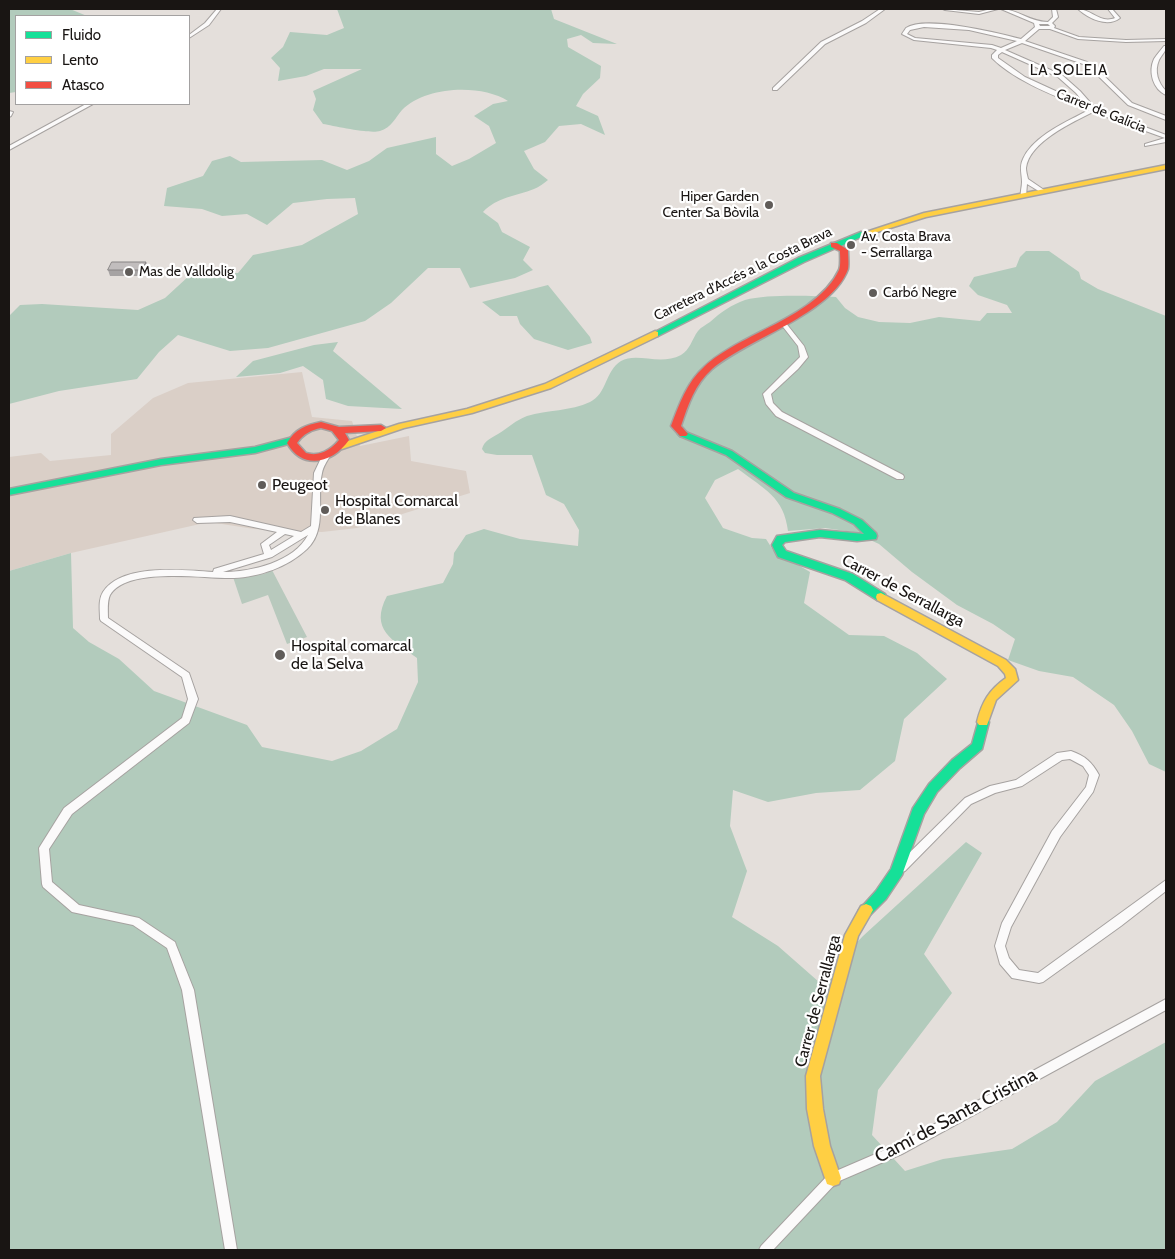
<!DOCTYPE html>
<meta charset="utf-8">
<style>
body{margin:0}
#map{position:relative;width:1175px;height:1259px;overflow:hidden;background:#e4dfdb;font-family:Cabin,sans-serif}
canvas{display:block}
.frame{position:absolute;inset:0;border:10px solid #191513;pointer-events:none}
.legend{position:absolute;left:15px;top:15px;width:175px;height:90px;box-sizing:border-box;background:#fff;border:1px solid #a3a1a1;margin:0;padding:6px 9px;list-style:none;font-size:15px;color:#191513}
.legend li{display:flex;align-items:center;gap:10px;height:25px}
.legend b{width:25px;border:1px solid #a3a1a1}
</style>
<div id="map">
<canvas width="1175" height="1259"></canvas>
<div class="frame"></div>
<ul class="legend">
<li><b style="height:6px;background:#16e098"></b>Fluido</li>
<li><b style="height:6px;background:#ffcf43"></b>Lento</li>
<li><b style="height:6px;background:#f24e42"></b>Atasco</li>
</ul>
</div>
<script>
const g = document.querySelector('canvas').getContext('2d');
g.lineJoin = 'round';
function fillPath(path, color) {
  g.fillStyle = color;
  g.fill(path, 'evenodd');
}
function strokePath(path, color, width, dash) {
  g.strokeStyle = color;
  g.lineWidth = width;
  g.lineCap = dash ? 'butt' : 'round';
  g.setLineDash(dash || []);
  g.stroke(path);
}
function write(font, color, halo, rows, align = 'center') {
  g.font = font + ' Cabin,sans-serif';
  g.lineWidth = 4.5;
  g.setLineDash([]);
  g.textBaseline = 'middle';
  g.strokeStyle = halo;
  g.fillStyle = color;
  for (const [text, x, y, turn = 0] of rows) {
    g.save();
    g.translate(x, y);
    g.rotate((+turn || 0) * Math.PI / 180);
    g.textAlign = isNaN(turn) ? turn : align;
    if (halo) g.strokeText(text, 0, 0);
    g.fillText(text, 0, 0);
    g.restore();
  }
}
const built = new Path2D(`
 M302,372L312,417L352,421L360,446L409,436L411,461L466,471L470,493L357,528L322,532L254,529L209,522L71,553L9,571V457L41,453L50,461L111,455V434L153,398L188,383Z`);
const green = new Path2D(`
 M272,570L307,637L287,644L268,595L242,604L233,577L264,574Z`);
const forest = new Path2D(`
 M9,9H70L87,16H16V92L9,93Z
 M337,9H551L554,19L617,44L593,43L581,35L567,39L568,47L601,66L600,78L583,94L576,106L598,116L605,135L581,124L559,126L545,142L524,151L534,169L548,180C544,183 539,187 534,189C516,196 497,197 483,212L498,223L502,232L530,247L523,260L533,270L515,278L470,288L460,268H428L391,303L365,321L268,348L230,351L178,335L159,352L137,379L59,391L9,404V316L20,305L42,304L138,310L165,298L190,275L238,273L253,255L302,245L358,214L355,198L327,199L293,203L267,225L247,214L222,216L202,209L164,206L167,188L203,176L212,161L230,156L241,162L322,160L347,170L369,161L387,148L436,137V154L452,166L469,159L496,143L489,126L474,116L493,104L508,101C481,84 426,86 402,110C396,117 391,128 380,131C369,134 335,126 323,124L313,110L316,99L313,91L362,69H324L306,76L278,81L280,68L271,58L283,47L290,32L327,35L344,28Z
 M1026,251H1049L1079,272L1081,279L1098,289L1166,316V772L1149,764L1132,731L1114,705L1073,677L1039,671L1008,660L1015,639L993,624L957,605L912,572L879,544L853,532L825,528L788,531C784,497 764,489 738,469L715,480L705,498L723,528L752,538L766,539L773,550L810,572L804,603L849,635L884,636L917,653L947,679L904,719L895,761L860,790L816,793L768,802L733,790L730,826L747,871L732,917L778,946L819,982L863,936L966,842L982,853L924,954L952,993L878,1090L872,1135L905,1171L943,1159L1012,1149L1057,1122L1095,1081L1166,1042V1250H9V571L71,553L73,628L89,642L119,659L154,691L247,725L262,747L332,761L361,751L397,729L418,682L417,658C393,640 369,630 387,596L443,583L453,564L454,553L466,535L484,529L520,539L578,546L579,530L564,504L546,495L532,455H497L485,453L482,449C484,441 491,438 498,434C508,428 516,420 527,416C547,410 571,411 590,402C607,394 605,371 621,361C637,352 660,366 681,355C690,350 692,339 698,331C701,327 706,325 710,322C721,312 731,305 745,300C768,294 812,296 836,297L845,308L858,317L879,322L910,323L939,317L980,321L987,313H1012L1007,305L978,295L969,286L974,277L1016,267L1020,257Z
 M548,285L590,337L592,343L568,350L534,339L520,324L517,316H500L482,302Z
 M338,342L333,351L402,409L348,406L326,399L323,380L303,366L280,373L236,377L253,361L314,345Z`);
const street = new Path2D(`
 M217,9H221L209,25L189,38V35L205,23Z
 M880,9H885L866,23L825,44L777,90H773V88L821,42L862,21Z
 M943,9L979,12L991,9H998L979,14L945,10Z
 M1001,9C1017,9 1030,22 1048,22L1053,17L1052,9H1056L1058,17L1052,23L1055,26L1054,28L1079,37L1126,40L1166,39V41L1126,42L1078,39L1050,29H1039L1025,41L1087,62L1095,67L1132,103L1166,116V120L1128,105L1091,69L1083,64L1022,43L1005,50L1062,75L1080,91L1095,108L1166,135V142L1145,146V144L1165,138L1093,112C1073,122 1029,142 1026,168C1026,171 1027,175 1028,179L1047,192L1042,193L1027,184L1026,196L1021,197C1020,192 1022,187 1022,182C1022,174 1019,167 1023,159C1033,136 1068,121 1089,110C1058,97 1016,82 992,58V55L997,50L991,48L914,40L902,34C902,34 906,28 906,28C925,15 999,33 1021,39L1035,27L1034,23ZM1039,24H1048L1050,26H1040ZM924,27L969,30L1017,41L1001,48L992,45L915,38L907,34L910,30ZM1002,52L1058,77L1076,93L1086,105L1025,77L998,58V55Z
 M1078,9C1091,9 1100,24 1115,18L1108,9H1112L1120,18C1107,28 1088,18 1078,9Z
 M1164,46H1166C1166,52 1162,54 1159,60C1154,71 1158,83 1166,91V95C1153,89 1148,72 1154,59C1157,54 1161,50 1164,46Z
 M86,104H93L9,150V146Z
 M9,111L13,112L11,116L9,117Z
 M783,321L785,322L804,346L808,357L798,369L771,394L773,403L782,412L903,475L904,477L903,479H897L776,416L766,404L763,394L800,357L798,346L780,323Z
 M323,454H326L330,456C327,461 323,467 322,473C316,498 328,529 307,549C288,567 259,577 234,578C205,579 127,566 110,595C107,601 108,611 108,618L189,673L198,699L189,723L72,814L49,849L52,882L79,905L139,918L175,942L176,945L194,990L237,1250H225L182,990L167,948L133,925L72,912L43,887L42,884L39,848L64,808L182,718L188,699L182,677L101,621L100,619C100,610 98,600 103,592C122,563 183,570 213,572L214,569L264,554L261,544L277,532L230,522L197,523L193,520L194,518L230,516L301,532L311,526L314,473ZM285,534L294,536L271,550L269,545ZM308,535C294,562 251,572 223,572L272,557Z
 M1071,751C1085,756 1092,762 1099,775L1093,792L1060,837L1011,927L1005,946L1009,958L1019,970L1038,973L1166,880V891L1121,926L1043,982L1039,983L1012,978L1000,964L995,946L1002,923L1052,831L1086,787L1089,775L1083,766L1070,759L1062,760L1022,786L995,793L971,804L905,871L901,872L897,871L896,868L897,865L965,798L990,786L1016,780L1057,753Z
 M1166,999V1010L902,1154L837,1182L773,1250H759L761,1246L829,1174L894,1146Z`);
const fast = new Path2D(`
 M861,232L868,234L804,262L658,336H652L651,334L798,258Z
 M683,431L732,451L794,493L840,509L862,520L876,533L877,536L876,539L857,541L820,537L785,542L782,545L786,551L853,574L885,594L886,597L885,600H877L845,580L778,557L772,545L777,536L820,530L864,534L854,524L832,513L786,497L726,455L680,436L678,434Z
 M293,437L296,438L298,440L296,442L255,453L161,465L9,495V489L161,459L255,447Z
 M983,717L987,719L989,722L982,749L960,768L937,792L924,814L902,875L886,899L871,914L866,916L861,914L859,910L876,891L891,869L913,808L929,784L952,760L972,744L979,719Z`);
const slow = new Path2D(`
 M1166,165V169L926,217L864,236L860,234L924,213Z
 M655,331L658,332V336L551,388L472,413L404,428L345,448L342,449L337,446L339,444L399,424L467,409L545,384Z
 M881,593L1006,660L1015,669L1018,680L996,700L987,725H979L977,722C982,702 989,690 1006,678L1005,674L998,666L877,600L876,597L877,594Z
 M866,904L871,906L873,910L858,936L820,1076L823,1109L830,1146L841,1178L839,1184L833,1186L827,1184L814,1146L807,1109L806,1076L845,935L861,906Z`);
const jam = new Path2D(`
 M831,243H837L848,250C848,256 849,264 848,269C832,314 747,339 712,369C695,384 688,405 681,426L688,434L686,436H680L671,426C679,405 687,382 704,367C740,333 817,317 839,270C841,265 840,257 840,251L831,247Z
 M321,422L339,427L381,425L386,428L381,431L345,433L349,440C333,463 303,471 287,443C295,429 306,425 321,422ZM321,428L332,431L339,440C331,450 319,457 306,453L297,443C303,434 311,430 321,428Z`);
const wall = new Path2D(`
 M146,262L147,267L143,276H110L108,270Z`);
const shadedWall = new Path2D(`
 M146,262L147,267L143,276L142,270Z`);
const building = new Path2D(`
 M112,262H146L142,270H108Z`);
const markers = [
 [769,205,5,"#605c59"],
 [851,245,5,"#605c59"],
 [129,272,5,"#605c59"],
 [873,293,5,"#605c59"],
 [262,485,5,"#605c59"],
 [325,510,5,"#605c59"],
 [280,655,6,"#605c59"]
];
const farStreetnames = [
 ["Carrer de Galícia",1101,111,22],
 ["Carretera d'Accés a la Costa Brava",743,274,-26]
];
const farPoinames = [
 ["Hiper Garden",759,197,"right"],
 ["Center Sa Bòvila",759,213,"right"],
 ["Av. Costa Brava",861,237],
 ["- Serrallarga",861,253],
 ["Mas de Valldolig",139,272],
 ["Carbó Negre",883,293]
];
const farNeighbourhoodnames = [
 ["LA SOLEIA",1069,71]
];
const poiNames = [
 ["Peugeot",272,485],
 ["Hospital Comarcal",335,501],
 ["de Blanes",335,519],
 ["Hospital comarcal",291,646],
 ["de la Selva",291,664]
];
const streetNames = [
 ["Carrer de Serrallarga",903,591,28],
 ["Carrer de Serrallarga",818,1001,-75]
];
const nearStreetnames = [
 ["Camí de Santa Cristina",956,1116,-28]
];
fillPath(built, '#dacfc7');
fillPath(green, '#b8c9bd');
fillPath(forest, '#b2cbbc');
strokePath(street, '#a6a2a0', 2);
strokePath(fast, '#a6a2a0', 3);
strokePath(slow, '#a6a2a0', 3);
strokePath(jam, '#a6a2a0', 3);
fillPath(street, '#fbfafa');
fillPath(fast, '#16e098');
fillPath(slow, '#ffcf43');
fillPath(jam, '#f24e42');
fillPath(wall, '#a6a3a3');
fillPath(shadedWall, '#878484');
fillPath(building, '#c1bdbd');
strokePath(building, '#878484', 1);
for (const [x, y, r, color] of markers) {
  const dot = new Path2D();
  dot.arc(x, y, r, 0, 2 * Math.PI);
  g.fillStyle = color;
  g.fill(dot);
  strokePath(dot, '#fff', 2);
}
write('14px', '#191513', '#fff', farStreetnames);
write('14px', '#191513', '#fff', farPoinames, 'left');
g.letterSpacing = '1px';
write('15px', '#191513', '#fff', farNeighbourhoodnames);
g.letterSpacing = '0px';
write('16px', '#191513', '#fff', poiNames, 'left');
write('16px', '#191513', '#fff', streetNames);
write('19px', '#191513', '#fff', nearStreetnames);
</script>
